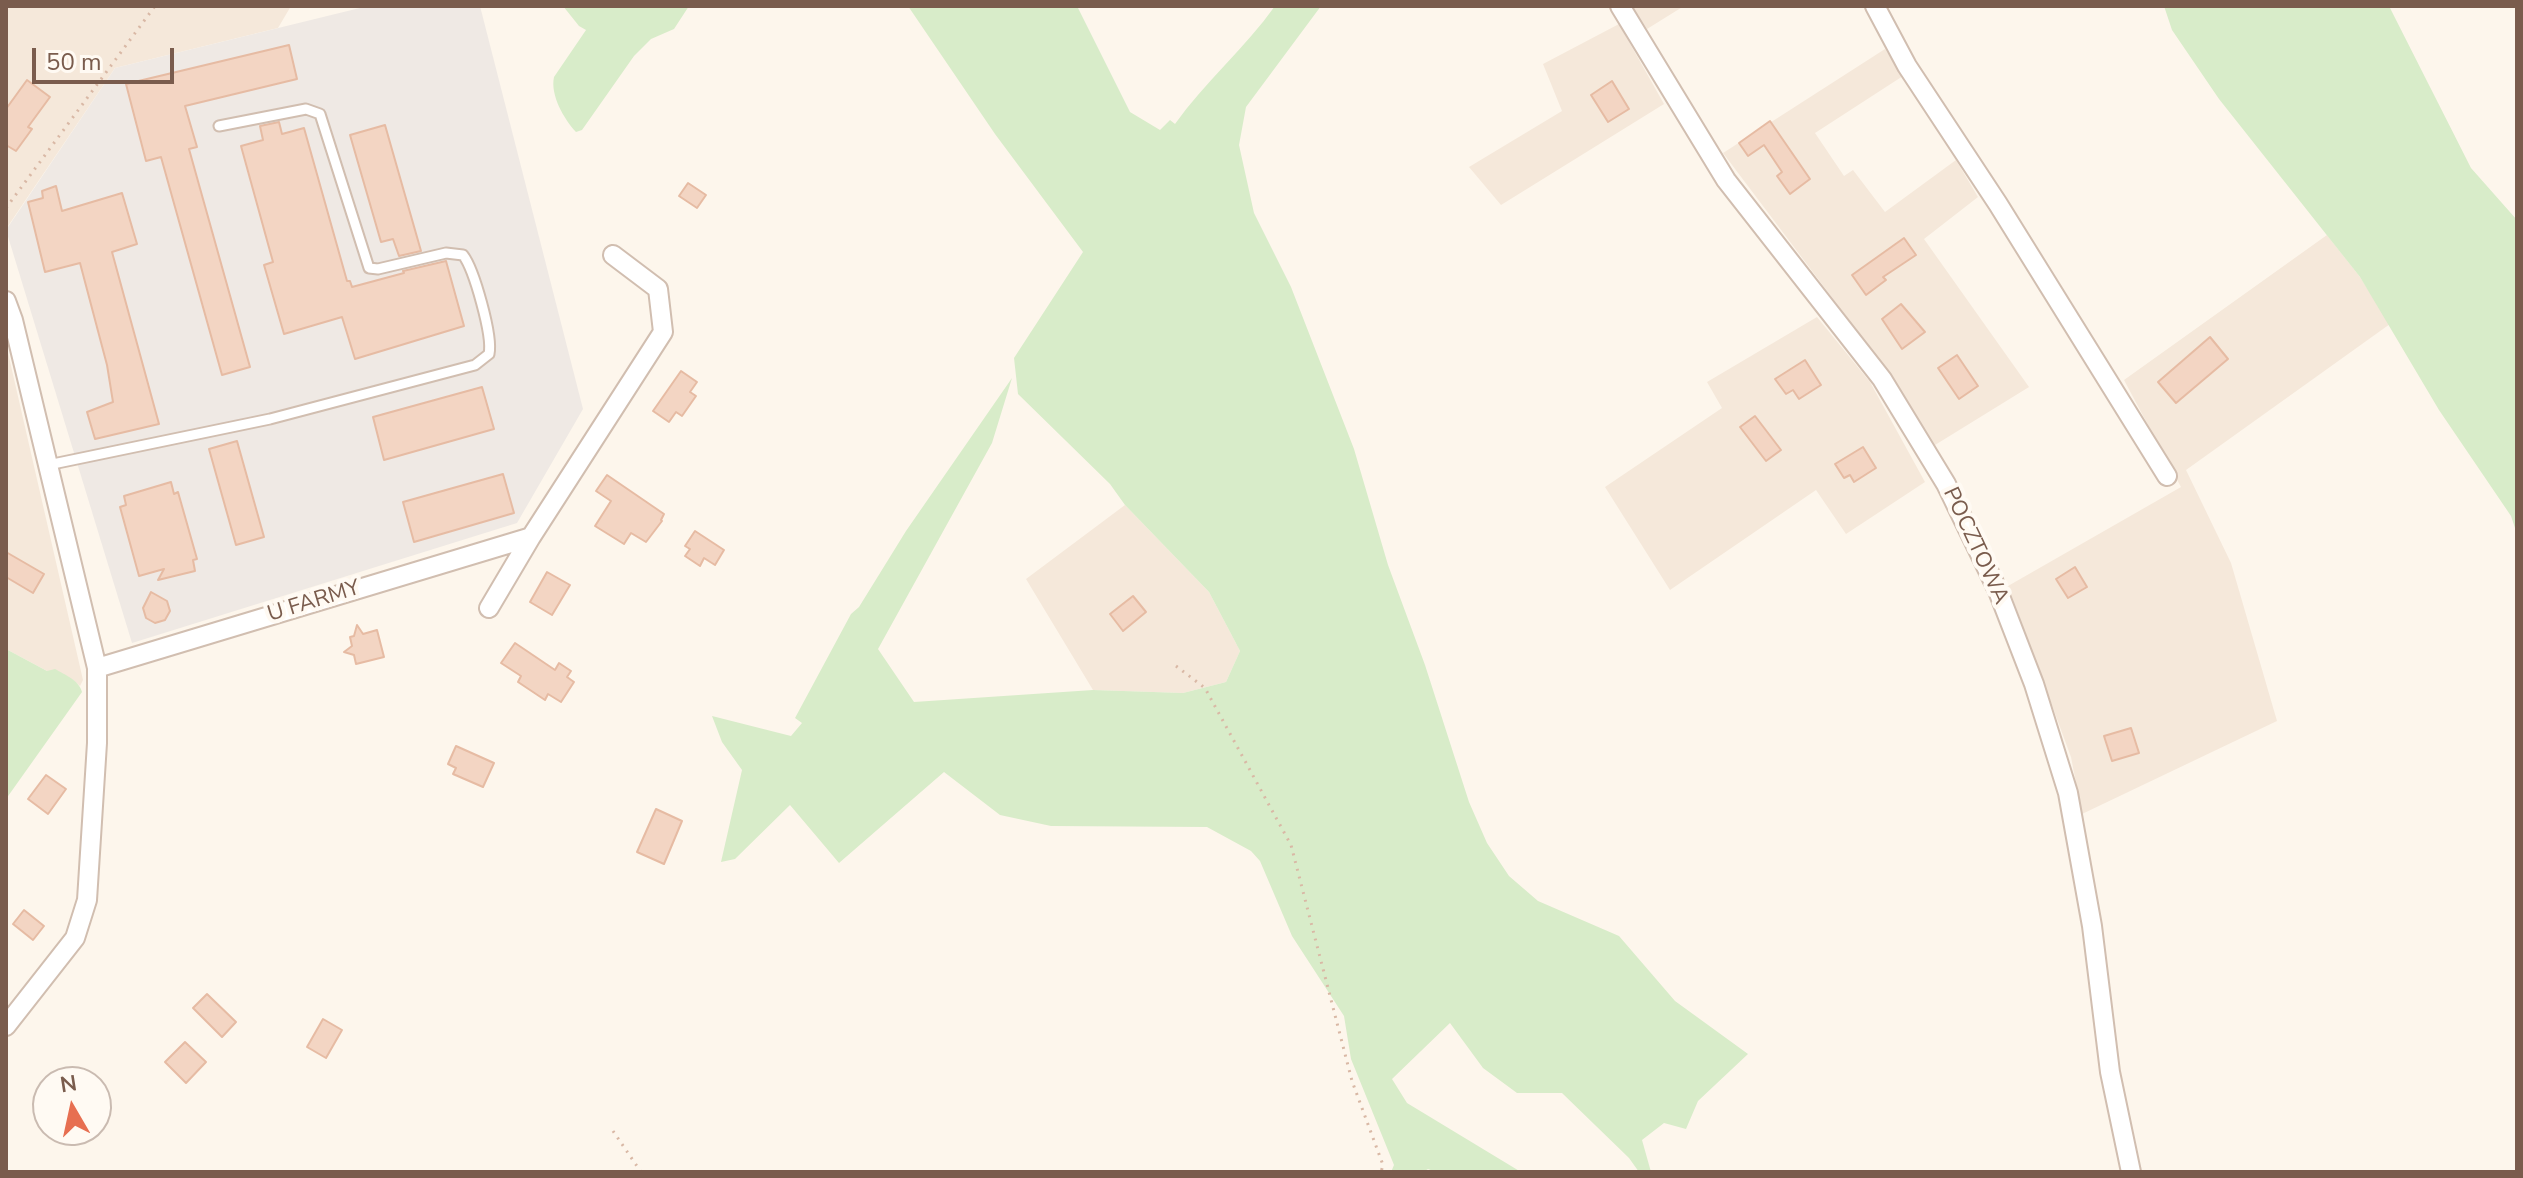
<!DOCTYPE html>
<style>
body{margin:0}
#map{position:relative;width:2523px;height:1178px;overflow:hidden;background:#fdf6ec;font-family:"Nunito Sans",sans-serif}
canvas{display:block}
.frame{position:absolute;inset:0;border:8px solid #7a5c4d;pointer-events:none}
.north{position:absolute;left:32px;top:1066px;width:80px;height:80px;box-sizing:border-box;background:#fffaf3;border:2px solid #cabbb1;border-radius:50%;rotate:351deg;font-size:22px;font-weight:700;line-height:32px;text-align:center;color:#7a5c4d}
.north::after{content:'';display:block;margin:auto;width:28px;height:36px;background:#e76f51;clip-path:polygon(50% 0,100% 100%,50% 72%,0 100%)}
.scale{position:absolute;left:32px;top:48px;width:142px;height:36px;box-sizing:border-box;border:4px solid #7a5c4d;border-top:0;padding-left:10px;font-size:24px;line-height:28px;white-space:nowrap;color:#7a5c4d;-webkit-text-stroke:6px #fffaf3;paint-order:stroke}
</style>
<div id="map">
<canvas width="2523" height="1178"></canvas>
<div class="frame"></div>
<div class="north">N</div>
<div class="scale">50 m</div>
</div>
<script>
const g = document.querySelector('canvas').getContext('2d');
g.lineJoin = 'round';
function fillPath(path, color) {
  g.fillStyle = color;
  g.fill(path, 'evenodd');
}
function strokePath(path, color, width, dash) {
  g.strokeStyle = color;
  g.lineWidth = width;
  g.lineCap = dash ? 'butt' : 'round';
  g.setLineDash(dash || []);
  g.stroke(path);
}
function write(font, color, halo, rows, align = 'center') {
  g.font = font + ' "Nunito Sans",sans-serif';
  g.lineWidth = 8;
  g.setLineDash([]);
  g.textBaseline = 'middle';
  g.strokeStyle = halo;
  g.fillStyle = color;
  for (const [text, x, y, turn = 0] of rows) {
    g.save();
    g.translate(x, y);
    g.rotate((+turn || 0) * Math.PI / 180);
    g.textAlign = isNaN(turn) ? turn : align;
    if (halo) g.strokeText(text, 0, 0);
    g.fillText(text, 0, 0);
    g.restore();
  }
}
const residential = new Path2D(`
 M6,6H291L278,28L115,68L6,229Z
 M1632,6H1684L1647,29Z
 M1619,24L1664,104L1501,205L1469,167L1562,111L1543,64Z
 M1885,49L1903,76L1815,133L1844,176L1853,170L1885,212L1956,160L1978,197L1924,239L2029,387L1935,445L1886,369L1723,153Z
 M2327,235L2360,277L2390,324L2186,470L2231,563L2277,721L2082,814L2071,757L2008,586L2181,487L2124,380Z
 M1817,317L1870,382L1925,482L1846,534L1816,490L1670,590L1605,487L1722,408L1707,382Z
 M6,344L83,680L80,686L73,680L47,671L6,649Z
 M1125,505L1209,592L1240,651L1226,682L1183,693L1093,690L1026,579Z`);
const industrial = new Path2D(`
 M368,6H480L583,409L517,523L132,643L6,230L115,68Z`);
const green = new Path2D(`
 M563,6H689L674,29L651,39L634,56L582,130L576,132C564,119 550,95 554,77L586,30L579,26Z
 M908,6H1077L1130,112L1160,130L1170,120L1175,124C1205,82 1245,48 1275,6H1321L1246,107L1239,145L1254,213L1291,287L1354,449L1388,565L1425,665L1469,802L1487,843L1509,876L1538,901L1619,936L1675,1001L1748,1054L1698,1101L1686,1129L1664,1123L1642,1140L1651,1172H1639L1629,1158L1562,1093H1517L1483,1068L1450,1023L1392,1079L1407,1103L1521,1172H1436L1428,1169L1423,1172H1391L1394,1165L1351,1059L1344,1016L1292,936L1260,861L1251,851L1207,827L1051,826L1000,815L944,772L839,863L790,805L735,859L721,862L742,770L722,742L712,716L791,736L802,723L795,718L851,614L859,607L906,531L1012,378L992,443L878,649L914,702L1093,690L1183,693L1226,682L1240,651L1209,592L1125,505L1110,484L1018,394L1014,358L1083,252L995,134Z
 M2164,6H2389L2471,168L2517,220V534L2511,516L2439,410L2360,277L2219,99L2172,30Z
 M6,649L47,671L55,669C65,675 79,680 82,692L6,799Z`);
const building = new Path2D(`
 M289,45L297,79L185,106L197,147L189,149L250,367L222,375L161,157L146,161L126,84Z
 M27,80L50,97L28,127L32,129L16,151L6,145V109Z
 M1612,81L1629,109L1608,122L1591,95Z
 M1770,121L1810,179L1790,194L1777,176L1782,172L1764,145L1748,156L1739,143Z
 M279,122L282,134L304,128L347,281H350L352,287L404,273L403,271L446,261L464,326L355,359L342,317L284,334L264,265L273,262L241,146L263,140L260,126Z
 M385,125L421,251L399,256L393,239L381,242L350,135Z
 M688,183L706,195L697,208L679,196Z
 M56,186L62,211L122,193L137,244L112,252L159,424L95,439L87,412L113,402L107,365L80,263L45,272L28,202L43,198L42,191Z
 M1904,238L1916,255L1883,277L1886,280L1866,295L1852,275Z
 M1901,304L1925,332L1902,349L1882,319Z
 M2210,337L2228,359L2176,403L2158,382Z
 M1957,355L1978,386L1959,399L1938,368Z
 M1805,360L1821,385L1799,399L1793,390L1786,394L1775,379Z
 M681,371L697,382L690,392L696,396L682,416L676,412L669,422L653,411Z
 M482,387L494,429L384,460L373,417Z
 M1755,416L1781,450L1766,461L1740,427Z
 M237,441L264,537L236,545L209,449Z
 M1863,447L1876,468L1854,482L1850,475L1844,478L1835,464Z
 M503,474L514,513L414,542L403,502Z
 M607,475L664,514L661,520L662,521L646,542L631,533L624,544L595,526L611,501L596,491Z
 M171,482L174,494L178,492L197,559L193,560L195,571L158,580L164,569L139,576L120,507L126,505L124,496Z
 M695,531L724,550L715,565L704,558L700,566L685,556L690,549L685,546Z
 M6,552L44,574L33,593L6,577Z
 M2075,567L2087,587L2068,598L2056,579Z
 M547,572L570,585L552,615L530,602Z
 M151,592L167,601L170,611L165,620L155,623L146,618L143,608Z
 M1133,596L1146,612L1123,631L1110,614Z
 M357,625L363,634L377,630L384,657L356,664L354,655L344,652L352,646L350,637L354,636Z
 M515,643L555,670L559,663L571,671L567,677L574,682L561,702L548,694L545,700L518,682L521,676L501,663Z
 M2131,728L2139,753L2112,761L2104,736Z
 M456,746L494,763L483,787L453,774L456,768L448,764Z
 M46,775L66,789L48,814L28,799Z
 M656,809L682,821L664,864L637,852Z
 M24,910L44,926L33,940L13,924Z
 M207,994L236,1022L222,1037L193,1008Z
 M323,1019L342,1030L326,1058L307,1047Z
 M185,1042L206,1062L186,1083L165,1062Z`);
const path = new Path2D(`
 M6,208L155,6
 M1176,666L1205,688L1291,845L1352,1081L1383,1165L1381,1172
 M613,1131L641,1172`);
const service = new Path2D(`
 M48,465L270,419L475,365L489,354C493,336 474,269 463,255L446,253L378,269L369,268L320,114L306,109L219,126`);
const minor = new Path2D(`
 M1620,6L1726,180L1882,379L1946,484L1998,591L2034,684L2068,793L2092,926L2110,1072L2131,1172
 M1875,6L1907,66L1998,204L2167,476
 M6,301L13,320L97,668V743L87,900L75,938L6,1026
 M489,608L531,537L663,332L658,289L613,255
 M97,668L531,537`);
const streetNames = [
 ["POCZTOWA",1975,546,65],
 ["U FARMY",314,602,-17]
];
fillPath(residential, '#f5e8da');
fillPath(industrial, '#efe9e4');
fillPath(green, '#d8ecc9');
fillPath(building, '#f3d5c3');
strokePath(building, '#e6bba3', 2);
strokePath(service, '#d1beb0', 13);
strokePath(minor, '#d1beb0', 22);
strokePath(path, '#d9b8a5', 3, [2, 6]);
strokePath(service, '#fff', 9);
strokePath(minor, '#fff', 18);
write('22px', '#7a5c4d', '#fffaf3', streetNames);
</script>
